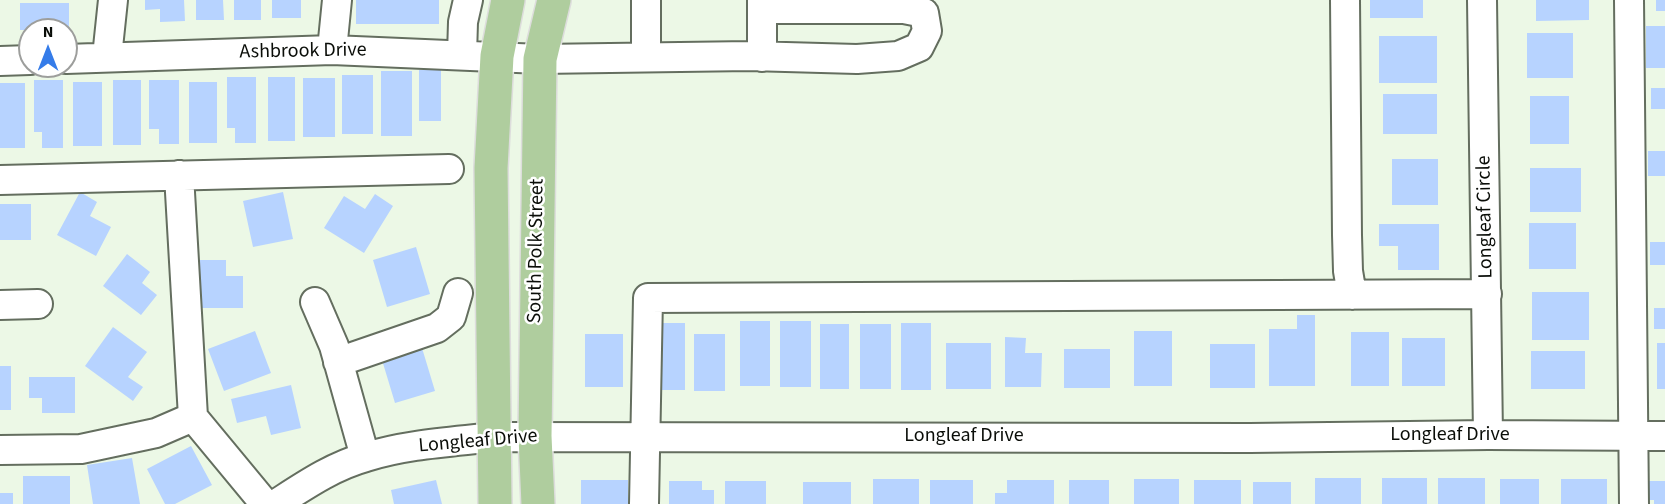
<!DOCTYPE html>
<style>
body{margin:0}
#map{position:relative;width:1665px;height:504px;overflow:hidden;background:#ecf8e6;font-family:"Source Sans 3",sans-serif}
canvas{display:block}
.north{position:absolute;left:18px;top:18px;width:60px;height:60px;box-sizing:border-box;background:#fff;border:2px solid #9d9e9c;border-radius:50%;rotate:0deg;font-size:16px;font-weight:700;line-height:24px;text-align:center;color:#0a0d08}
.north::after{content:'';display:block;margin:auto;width:21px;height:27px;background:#357ce9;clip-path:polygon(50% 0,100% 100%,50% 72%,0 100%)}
</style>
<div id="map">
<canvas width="1665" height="504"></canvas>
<div class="north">N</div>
</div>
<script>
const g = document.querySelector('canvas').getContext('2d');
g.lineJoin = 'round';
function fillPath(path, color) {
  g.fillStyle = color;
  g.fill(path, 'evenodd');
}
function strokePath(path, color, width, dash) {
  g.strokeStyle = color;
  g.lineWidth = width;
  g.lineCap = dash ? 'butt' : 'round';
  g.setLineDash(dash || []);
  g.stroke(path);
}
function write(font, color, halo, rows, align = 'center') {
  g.font = font + ' "Source Sans 3",sans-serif';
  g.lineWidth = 5;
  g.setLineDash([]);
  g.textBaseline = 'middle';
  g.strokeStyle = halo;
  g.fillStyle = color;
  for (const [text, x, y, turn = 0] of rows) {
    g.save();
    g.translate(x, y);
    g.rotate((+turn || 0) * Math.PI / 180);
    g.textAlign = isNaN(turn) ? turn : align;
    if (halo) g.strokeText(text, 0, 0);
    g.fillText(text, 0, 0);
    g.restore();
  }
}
const building = new Path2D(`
 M145,0H184L185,21L160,22V9L145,10Z
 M196,0H223L224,20H196Z
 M234,0H261V20H234Z
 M272,0H301V18H272Z
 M356,0H439V24H356Z
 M1370,0H1423V18H1370Z
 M1536,0H1589V20L1536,21Z
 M1656,0H1665V11H1656Z
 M20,3H69V30H20Z
 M1646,26H1665V68H1646Z
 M1527,33H1573V78H1527Z
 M1379,36H1437V83H1379Z
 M419,70H441V121H419Z
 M381,71H412V136H381Z
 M342,75H373V134H342Z
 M227,77H256V143H235V128H227Z
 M268,77H295V141H268Z
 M303,78H335V137H303Z
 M34,80H63V148H42V132H34Z
 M113,80H141V145H113Z
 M149,80H179V144H159V129H149Z
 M73,82H102V146H73Z
 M189,82H217V143H189Z
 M0,83H25V148H0Z
 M1651,88H1665V109H1651Z
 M1383,94H1437V134H1383Z
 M1530,96H1569V144H1530Z
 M1648,151H1665V176H1648Z
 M1392,159H1438V205H1392Z
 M1530,168H1581V212H1530Z
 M80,192L97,202L90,216L111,227L96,256L57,235Z
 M283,192L293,239L253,247L243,201Z
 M375,194L393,206L364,253L324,228L344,196L365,209Z
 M0,204H31V240H0Z
 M1529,223H1576V269H1529Z
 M1379,224H1439V270H1398V246H1379Z
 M1650,242H1665V265H1650Z
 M416,247L430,294L387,307L373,260Z
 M127,254L150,272L142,283L157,295L141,315L103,286Z
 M200,260H226V276H243V308H200Z
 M1532,292H1589V340H1532Z
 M1654,308H1665V329H1654Z
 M1297,315H1315V386H1269V329H1297Z
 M740,321H770V386H740Z
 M780,321H811V387H780Z
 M659,323H685V390H659Z
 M901,323H931V390H901Z
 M820,324H849V389H820Z
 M860,324H891V389H860Z
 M113,327L147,352L128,377L143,387L133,401L85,366Z
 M255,331L271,373L224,391L208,349Z
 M1134,331H1172V386H1134Z
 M1351,332H1389V386H1351Z
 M585,334H623V387H585Z
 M694,334H725V391H694Z
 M1005,337L1026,338L1025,353H1042L1041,387H1005Z
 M1402,338H1445V386H1402Z
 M946,343H991V389H946Z
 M1657,343H1665V389H1657Z
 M1210,344H1255V388H1210Z
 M422,348L435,391L395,403L382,360Z
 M1064,349H1110V388H1064Z
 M1531,351H1585V389H1531Z
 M0,366H11V410H0Z
 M29,377H75V413H42V398H29Z
 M291,385L301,428L271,435L266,416L237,423L231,399Z
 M191,446L212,485L175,504H165L147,469Z
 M132,458L140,504H93L87,465Z
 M23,476H70V504H23Z
 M1315,478H1361V504H1315Z
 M1382,478H1427V504H1382Z
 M1438,478H1485V504H1438Z
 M873,479H919V504H873Z
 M1134,479H1179V504H1134Z
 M1500,479H1539V504H1500Z
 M1561,479H1607V504H1561Z
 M436,480L442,504H394L391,490Z
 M581,480H628V504H581Z
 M930,480H973V504H930Z
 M1007,480H1054V504H995V493H1007Z
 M1069,480H1109V504H1069Z
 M1194,480H1241V504H1194Z
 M669,481H702V490H714V504H669Z
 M725,481H766V504H725Z
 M1643,481H1665V504H1654V500H1643Z
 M803,482H851V504H803Z
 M1253,482H1291V504H1253Z
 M0,493H13V504H0Z`);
const minor = new Path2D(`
 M646,0V57
 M762,0V57
 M1345,0L1347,235L1348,271L1352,295
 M1482,0L1488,435
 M1629,0L1634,504
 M332,50L337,0
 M462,55L463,22L468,0
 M107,57L113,0
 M66,59L332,50L540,59L750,56L857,59L898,56L919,47L927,31L924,13L904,9H762
 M0,61L30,60
 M179,175L193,417L265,504
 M0,180L449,169
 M315,302L334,346L365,457
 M0,305L38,304
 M338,362L437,328L451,317L458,293
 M0,450L81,449L156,433L193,417
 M276,504C304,486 333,466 366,457C407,444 452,442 495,437L1250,438L1488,435L1665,436
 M644,504L648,298L1487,294`);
const major = new Path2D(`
 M495,504L491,168L497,56L508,0
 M538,504L535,436L540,59L554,0`);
const streetNames = [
 ["Ashbrook Drive",303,52,-1],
 ["Longleaf Circle",1486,217,-91],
 ["South Polk Street",537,251,-89],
 ["Longleaf Drive",1450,436],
 ["Longleaf Drive",964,437],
 ["Longleaf Drive",478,442,-5]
];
fillPath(building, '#b7d3ff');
strokePath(minor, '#646e5f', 32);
strokePath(major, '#dddddc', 36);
strokePath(minor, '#fff', 28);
strokePath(major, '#afcd9e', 33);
write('20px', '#0a0d08', '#fff', streetNames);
</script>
